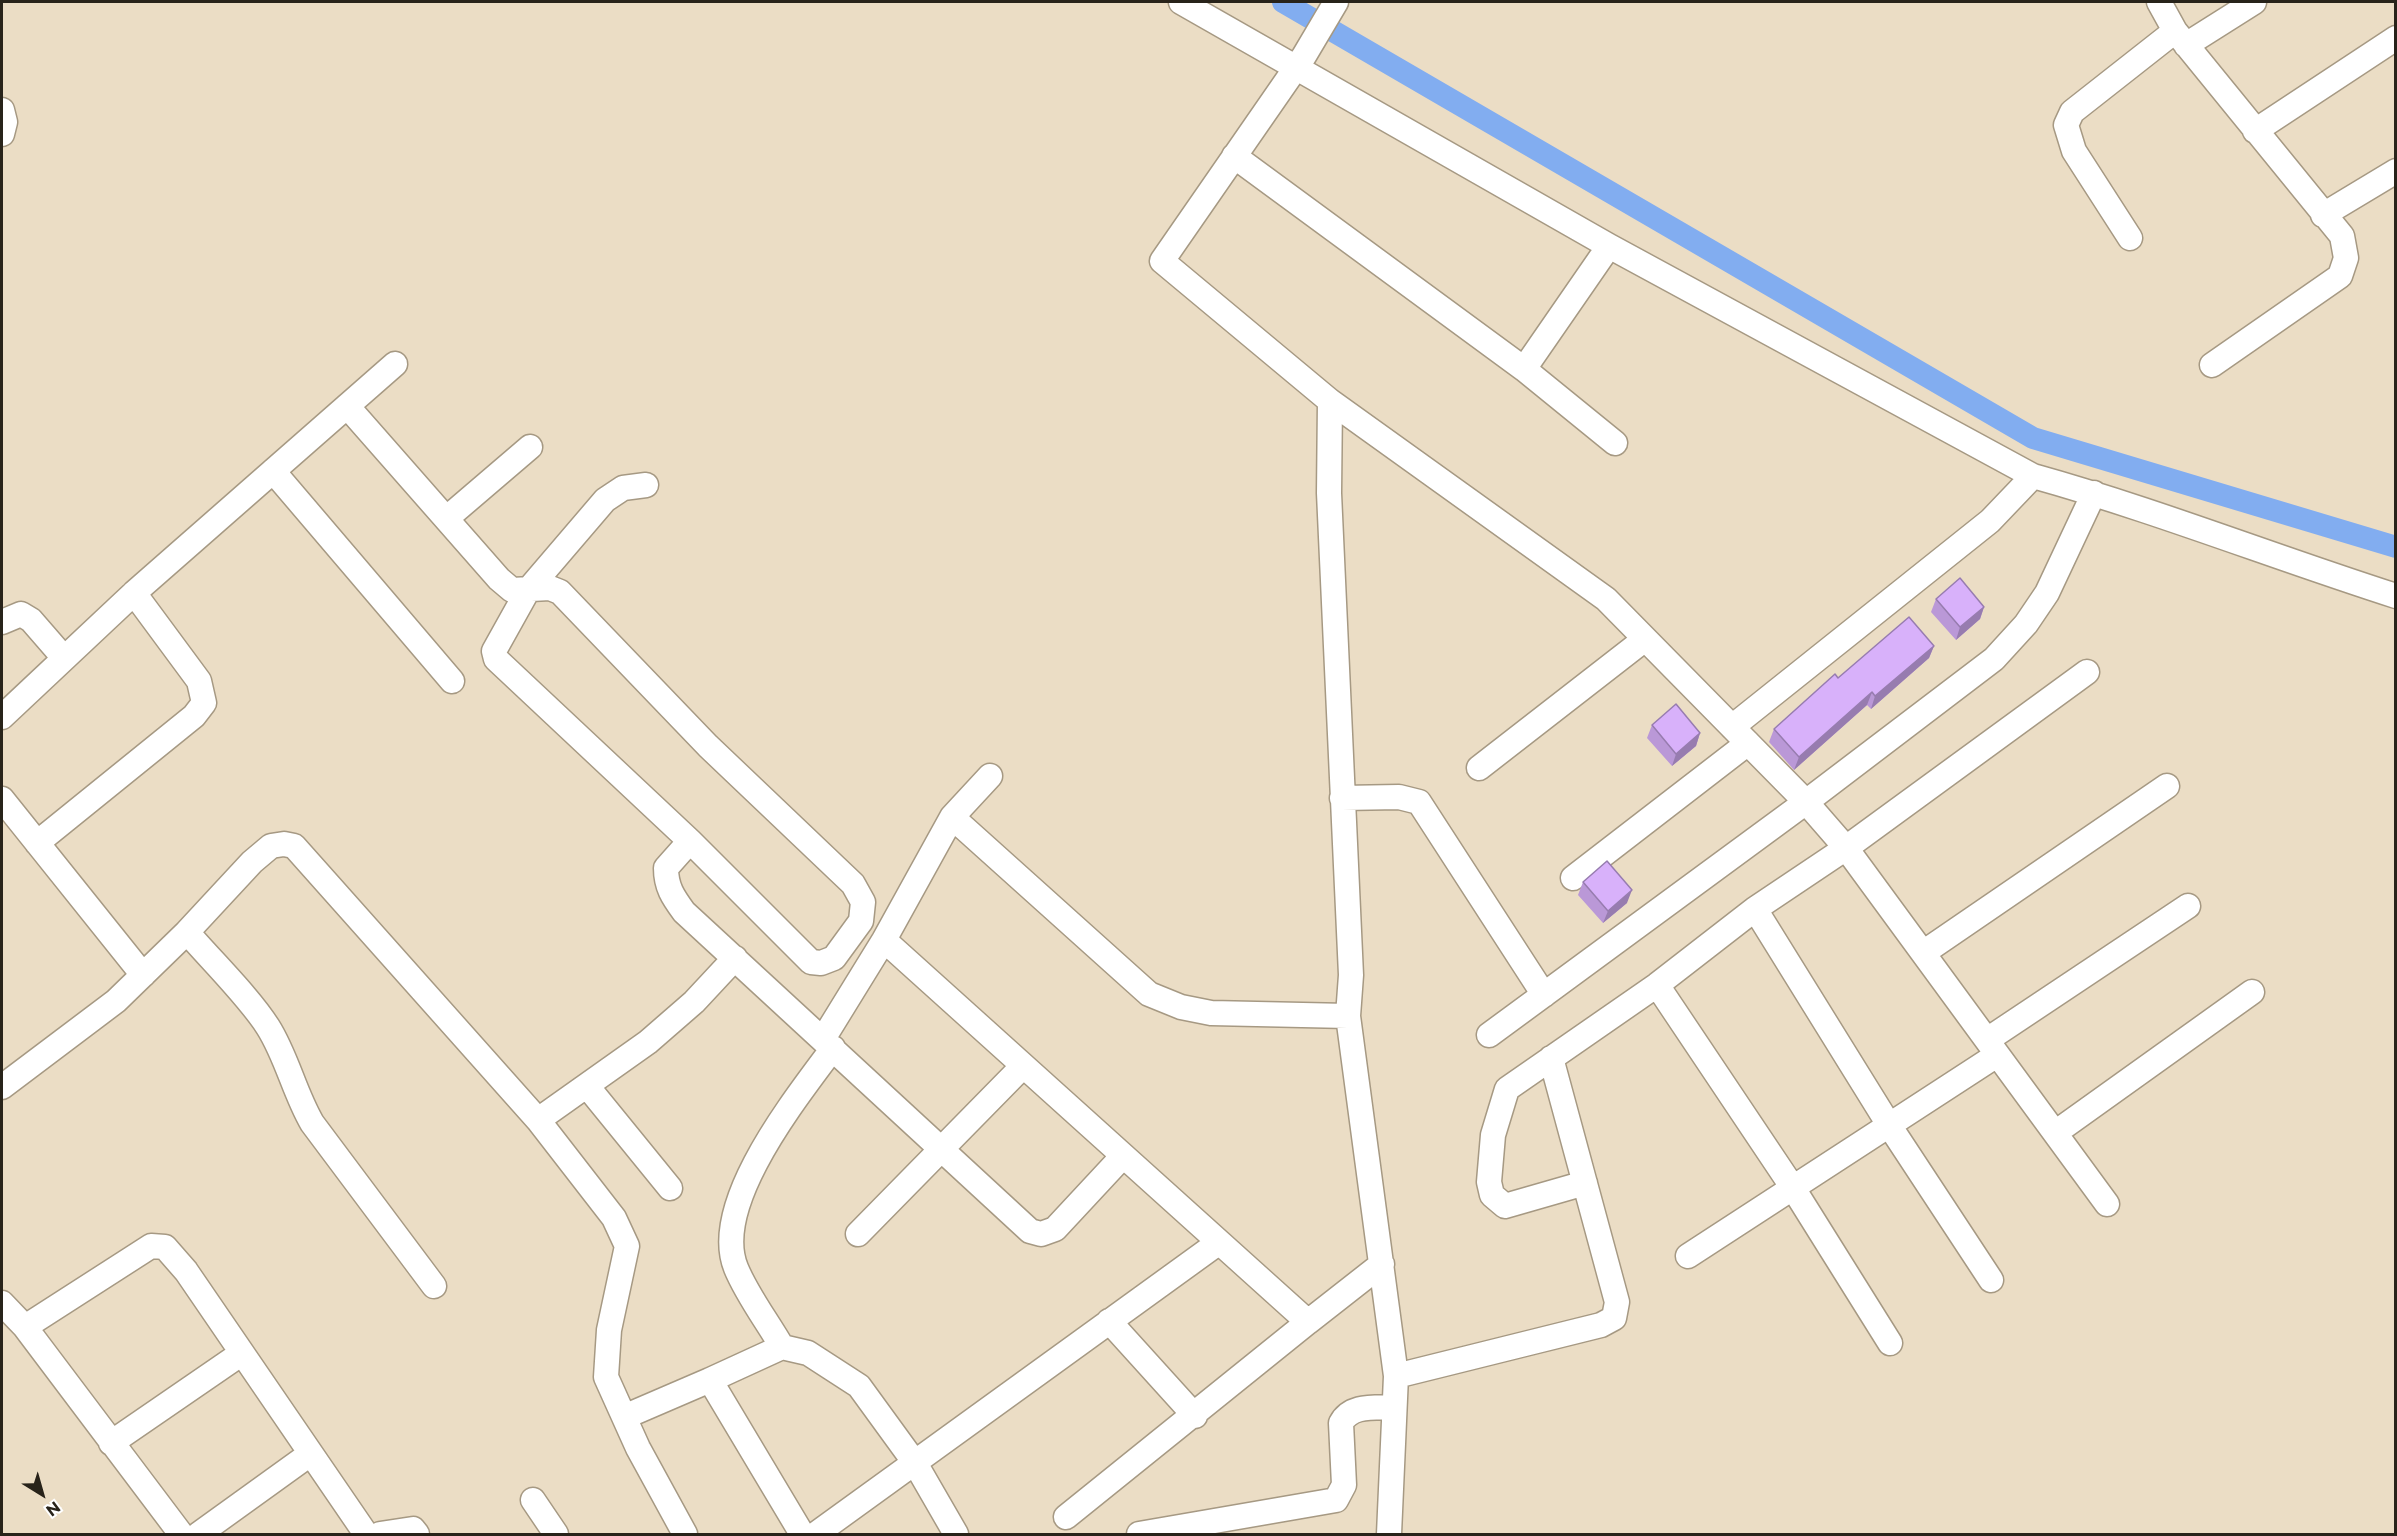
<!DOCTYPE html>
<style>
body{margin:0}
#map{position:relative;width:2397px;height:1536px;overflow:hidden;background:#ebddc5;font-family:Montserrat,sans-serif}
canvas{display:block}
.frame{position:absolute;inset:0;border:3px solid #28231a;pointer-events:none}
.north{position:absolute;left:12px;top:1464px;width:60px;height:60px;-webkit-text-stroke:4px #fff;paint-order:stroke;rotate:143deg;font-size:16px;font-weight:700;line-height:24px;text-align:center;color:#28231a}
.north::after{content:'';display:block;margin:auto;width:21px;height:27px;background:#28231a;clip-path:polygon(50% 0,100% 100%,50% 72%,0 100%)}
</style>
<div id="map">
<canvas width="2397" height="1536"></canvas>
<div class="frame"></div>
<div class="north">N</div>
</div>
<script>
const g = document.querySelector('canvas').getContext('2d');
g.lineJoin = 'round';
function strokePath(path, color, width, dash) {
  g.strokeStyle = color;
  g.lineWidth = width;
  g.lineCap = dash ? 'butt' : 'round';
  g.setLineDash(dash || []);
  g.stroke(path);
}
function fillPath(path, color) {
  g.fillStyle = color;
  g.fill(path, 'evenodd');
}
const canal = new Path2D(`
 M1283,2L2033,438L2396,547`);
const minor = new Path2D(`
 M1181,2L1609,246L2033,476C2155,510 2274,557 2396,596
 M1336,2L1304,56L1162,261L1330,401L1606,599L1806,802L1846,848L2107,1204
 M2159,2L2175,31L2342,236L2346,258L2340,276L2212,365
 M2186,45L2254,2
 M2,110L5,122L2,134
 M2255,131L2396,38
 M1234,156L1524,369L1615,443
 M2323,215L2396,171
 M2130,238L2074,151L2066,125L2072,112L2175,31
 M1524,369L1609,246
 M1330,401L1329,493L1351,975L1348,1016L1396,1376L1389,1534
 M347,406L499,579L512,590L550,588L560,592L708,746L853,884L863,902L861,921L834,958L821,963L811,962L690,841
 M273,471L452,681
 M646,485L623,488L605,500L528,590L494,651L496,659L690,841L666,868C666,887 673,897 684,912L1030,1231L1041,1234L1055,1229L1122,1157
 M447,518L530,447
 M2,622L21,614L31,620L64,658
 M2,717L134,593L395,364
 M1732,727L1990,521L2033,476
 M1479,768L1645,639
 M1342,798L1399,797L1419,802L1544,995
 M2,799L143,975
 M952,817L1149,994L1181,1007L1211,1013L1348,1016
 M37,843L194,716L204,703L199,681L134,593
 M1573,878L1748,743
 M1755,909L1889,1125L1991,1280
 M187,932C211,960 249,997 268,1027C287,1057 294,1092 312,1123L434,1286
 M884,940L1308,1322L1382,1264
 M1923,953L2167,786
 M1657,985L1793,1188L1890,1343
 M1489,1035L1806,802L1994,659L2026,624L2047,593L2094,493
 M823,1039L884,940L952,817L990,776
 M1987,1040L2188,906
 M587,1086L670,1188
 M2,1087L116,1001L187,932L252,862L271,846L284,844L294,846L538,1120L614,1218L627,1246L609,1330L606,1377L638,1448L685,1534
 M538,1120L648,1042L694,1002L735,958
 M2055,1133L2252,992
 M1585,1183L1505,1206L1492,1195L1489,1182L1493,1135L1507,1089L1657,985L1755,909L1846,848L2087,672
 M858,1234L1023,1066
 M1688,1256L1997,1055
 M2,1303L25,1327L151,1246L165,1247L186,1271L366,1534
 M1109,1321L1195,1416
 M25,1327L181,1534
 M782,1347C767,1321 747,1295 736,1268C710,1204 797,1097 833,1048
 M1396,1376L1601,1325L1614,1318L1617,1302L1551,1058
 M624,1417L710,1380
 M111,1443L242,1353
 M533,1500L556,1534
 M1066,1517L1308,1322
 M199,1534L310,1454
 M380,1534L413,1529L417,1534
 M802,1534L710,1380L782,1347L808,1353L859,1386L915,1463L956,1534
 M816,1534L1218,1243
 M1139,1534L1336,1500L1344,1485L1341,1423C1351,1404 1375,1408 1394,1407`);
const wall = new Path2D(`
 M1936,599L1984,607L1980,619L1956,640L1931,612Z
 M1934,646L1929,658L1871,709L1867,705L1794,770L1769,742L1774,729L1838,678Z
 M1652,725L1700,733L1696,746L1672,766L1647,738Z
 M1583,882L1627,903L1603,923L1578,895Z`);
const shadedWall = new Path2D(`
 M1984,607L1980,619L1956,640L1960,627Z
 M1934,646L1929,658L1871,709L1875,696Z
 M1872,692L1867,705L1794,770L1799,757Z
 M1700,733L1696,746L1672,766L1676,754Z
 M1632,890L1627,903L1603,923L1608,911Z`);
const building = new Path2D(`
 M1960,578L1984,607L1960,627L1936,599Z
 M1909,617L1934,646L1875,696L1872,692L1799,757L1774,729L1835,674L1838,678Z
 M1676,704L1700,733L1676,754L1652,725Z
 M1607,861L1632,890L1608,911L1583,882Z`);
strokePath(canal, '#82adf0', 22);
strokePath(minor, '#a69983', 27);
strokePath(minor, '#fff', 24);
fillPath(wall, '#ba98d7');
fillPath(shadedWall, '#977caf');
fillPath(building, '#d8b1fa');
strokePath(building, '#977caf', 1.5);
</script>
